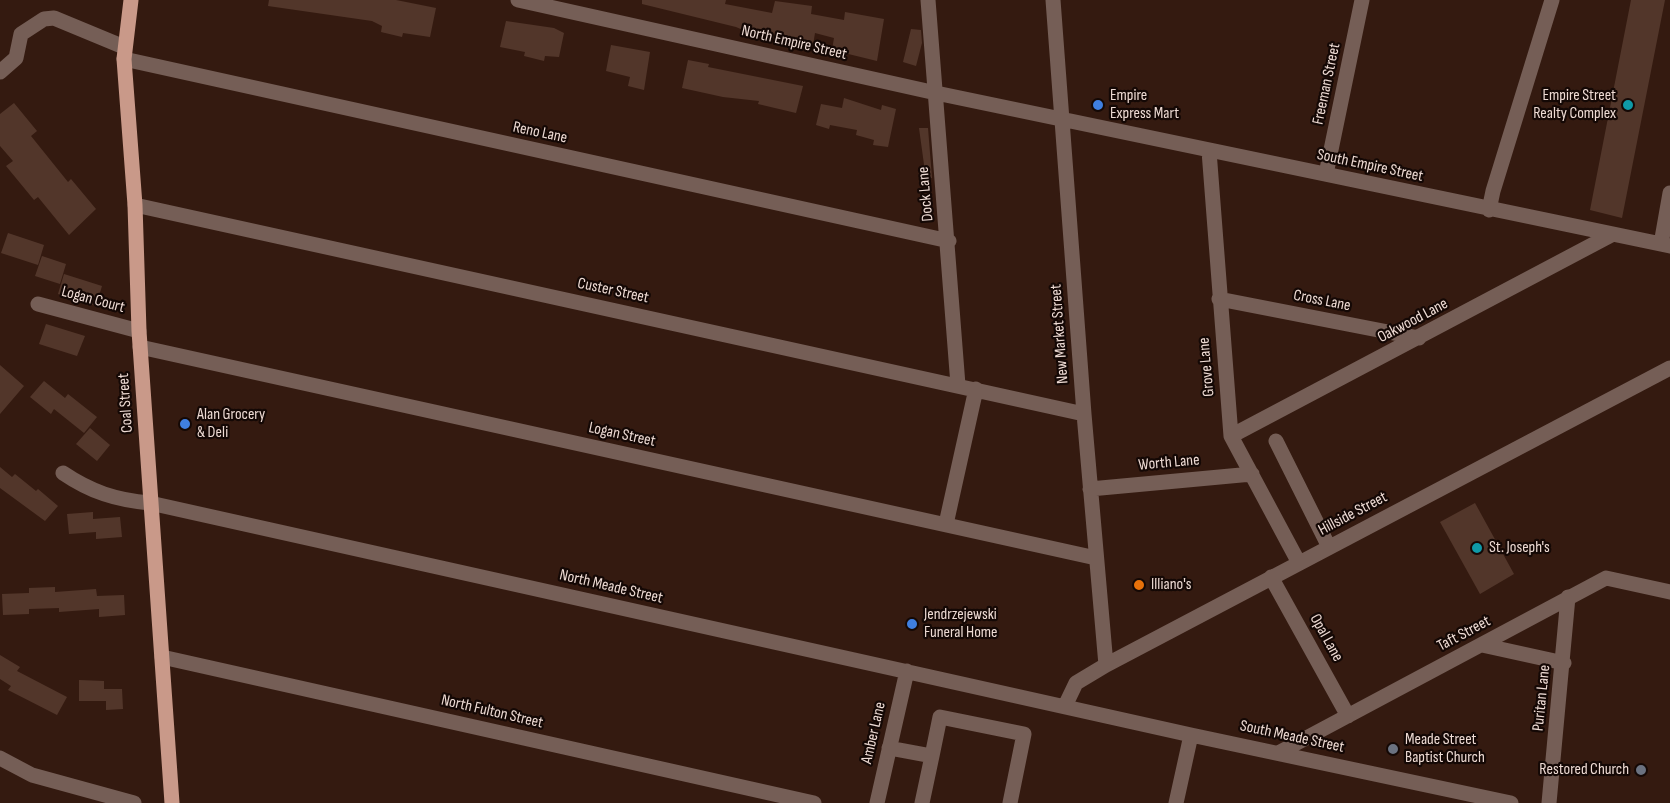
<!DOCTYPE html>
<style>
body{margin:0}
canvas{display:block;background:#341a10}
</style>
<canvas width="1670" height="803"></canvas>
<script>
const g = document.querySelector('canvas').getContext('2d');
g.lineJoin = 'round';
function fillPath(path, color) {
  g.fillStyle = color;
  g.fill(path, 'evenodd');
}
function strokePath(path, color, width, dash) {
  g.strokeStyle = color;
  g.lineWidth = width;
  g.lineCap = dash ? 'butt' : 'round';
  g.setLineDash(dash || []);
  g.stroke(path);
}
function write(font, color, halo, rows, align = 'center') {
  g.font = font + ' "Sofia Sans Condensed",sans-serif';
  g.lineWidth = 4.5;
  g.setLineDash([]);
  g.textBaseline = 'middle';
  g.strokeStyle = halo;
  g.fillStyle = color;
  for (const [text, x, y, turn = 0] of rows) {
    g.save();
    g.translate(x, y);
    g.rotate((+turn || 0) * Math.PI / 180);
    g.textAlign = isNaN(turn) ? turn : align;
    if (halo) g.strokeText(text, 0, 0);
    g.fillText(text, 0, 0);
    g.restore();
  }
}
const building = new Path2D(`
 M269,0H396L436,8L430,37L403,33L402,37L381,32L382,26L372,21L268,6Z
 M642,0H726L725,4L772,13L775,1L812,6L811,14L844,20L845,12L884,19L877,61L832,50L834,38L815,33L813,45L757,36L736,27L642,4Z
 M1631,0H1665L1622,218L1590,210Z
 M506,21L554,28L564,33L559,57L545,56L544,61L524,56L525,52L500,47Z
 M911,29L921,30L922,43L916,66L903,62Z
 M611,45L650,52L644,90L628,86L630,77L606,71Z
 M688,60L709,64L708,67L803,86L796,113L758,104L759,101L723,97L682,88Z
 M844,98L881,110L882,105L896,109L888,147L873,145L874,140L856,135L857,130L830,125L829,129L816,125L821,104L842,108Z
 M14,103L37,131L31,136L68,182L71,179L96,209L69,235L38,197L34,200L6,166L13,161L0,146V114Z
 M919,128H928L932,178L926,179Z
 M8,233L44,245L38,265L1,253Z
 M42,256L66,264L60,284L35,276Z
 M64,274L102,286L96,306L58,294Z
 M46,324L85,336L77,356L39,344Z
 M0,365L24,386L0,414Z
 M44,381L65,398L68,394L97,417L84,433L54,409L51,414L30,397Z
 M90,428L110,445L97,461L76,444Z
 M0,467L12,477L15,474L36,491L38,489L58,506L45,521L0,488Z
 M1475,503L1514,574L1480,594L1440,522Z
 M93,512V519L120,517L122,537L96,539V532L69,534L67,514Z
 M55,587V592L96,589L97,596L124,595L125,615L99,617V609L59,612V608L29,609V614L3,615L2,594L29,593V588Z
 M0,655L20,667L17,671L67,697L57,715L8,690L11,686L0,679Z
 M79,680L104,681V689H122L123,709L106,710V701H79Z`);
const minor = new Path2D(`
 M518,0L936,93L1670,246
 M928,0L958,385
 M1053,0L1084,414L1106,665
 M124,59L949,241
 M0,72L16,58L21,34L44,19L54,18L124,47
 M1209,151L1231,436L1299,563
 M1326,174L1362,0
 M135,205L1084,414
 M1489,210L1493,191L1552,0
 M1661,244L1670,193
 M1219,299L1419,338
 M38,304L139,331
 M140,347L1096,558
 M1231,436L1611,235
 M1276,441L1329,547
 M63,473C91,492 116,500 150,503L1191,735L1511,803
 M1090,489L1252,474
 M946,524L976,389
 M1271,577L1348,716
 M1482,645L1564,663
 M162,657L814,803
 M1065,706L1076,683L1106,665L1670,368
 M889,748L932,756L940,717L1024,734L1010,803
 M1280,752L1606,578L1670,592
 M0,758L32,775L134,803
 M877,803L907,671
 M922,803L932,756
 M1176,803L1191,735
 M1549,803L1568,597`);
const major = new Path2D(`
 M131,0L124,59L135,205L139,331L172,803`);
const markers = [
 [1098,105,6,"#3f7fe0"],
 [1628,105,6,"#0f9aa8"],
 [185,424,6,"#3f7fe0"],
 [1477,548,6,"#0f9aa8"],
 [1139,585,6,"#e8710a"],
 [912,624,6,"#3f7fe0"],
 [1393,749,6,"#6b7280"],
 [1641,770,6,"#6b7280"]
];
const streetNames = [
 ["North Empire Street",794,43,13],
 ["Freeman Street",1327,84,-78],
 ["Reno Lane",540,133,12],
 ["South Empire Street",1370,166,12],
 ["Dock Lane",926,194,-95],
 ["Custer Street",613,291,12],
 ["Logan Court",93,300,15],
 ["Cross Lane",1322,301,11],
 ["Oakwood Lane",1413,321,-28],
 ["New Market Street",1060,334,-94],
 ["Grove Lane",1207,367,-95],
 ["Coal Street",126,403,-94],
 ["Logan Street",622,435,12],
 ["Worth Lane",1169,463,-5],
 ["Hillside Street",1353,514,-28],
 ["North Meade Street",611,587,13],
 ["Taft Street",1464,634,-28],
 ["Opal Lane",1326,638,61],
 ["Puritan Lane",1542,698,-84],
 ["North Fulton Street",492,712,13],
 ["Amber Lane",874,733,-77],
 ["South Meade Street",1292,737,12]
];
const poiNames = [
 ["Empire",1110,96],
 ["Express Mart",1110,114],
 ["Empire Street",1616,96,"right"],
 ["Realty Complex",1616,114,"right"],
 ["Alan Grocery",197,415],
 ["& Deli",197,433],
 ["St. Joseph's",1489,548],
 ["Illiano's",1151,585],
 ["Jendrzejewski",924,615],
 ["Funeral Home",924,633],
 ["Meade Street",1405,740],
 ["Baptist Church",1405,758],
 ["Restored Church",1629,770,"right"]
];
fillPath(building, '#52362a');
strokePath(minor, '#755e56', 15);
strokePath(major, '#c99989', 15);
for (const [x, y, r, color] of markers) {
  const dot = new Path2D();
  dot.arc(x, y, r, 0, 2 * Math.PI);
  g.fillStyle = color;
  g.fill(dot);
  strokePath(dot, '#140805', 2);
}
write('16px', '#eedbd4', '#140805', streetNames);
write('16px', '#eedbd4', '#140805', poiNames, 'left');
</script>
